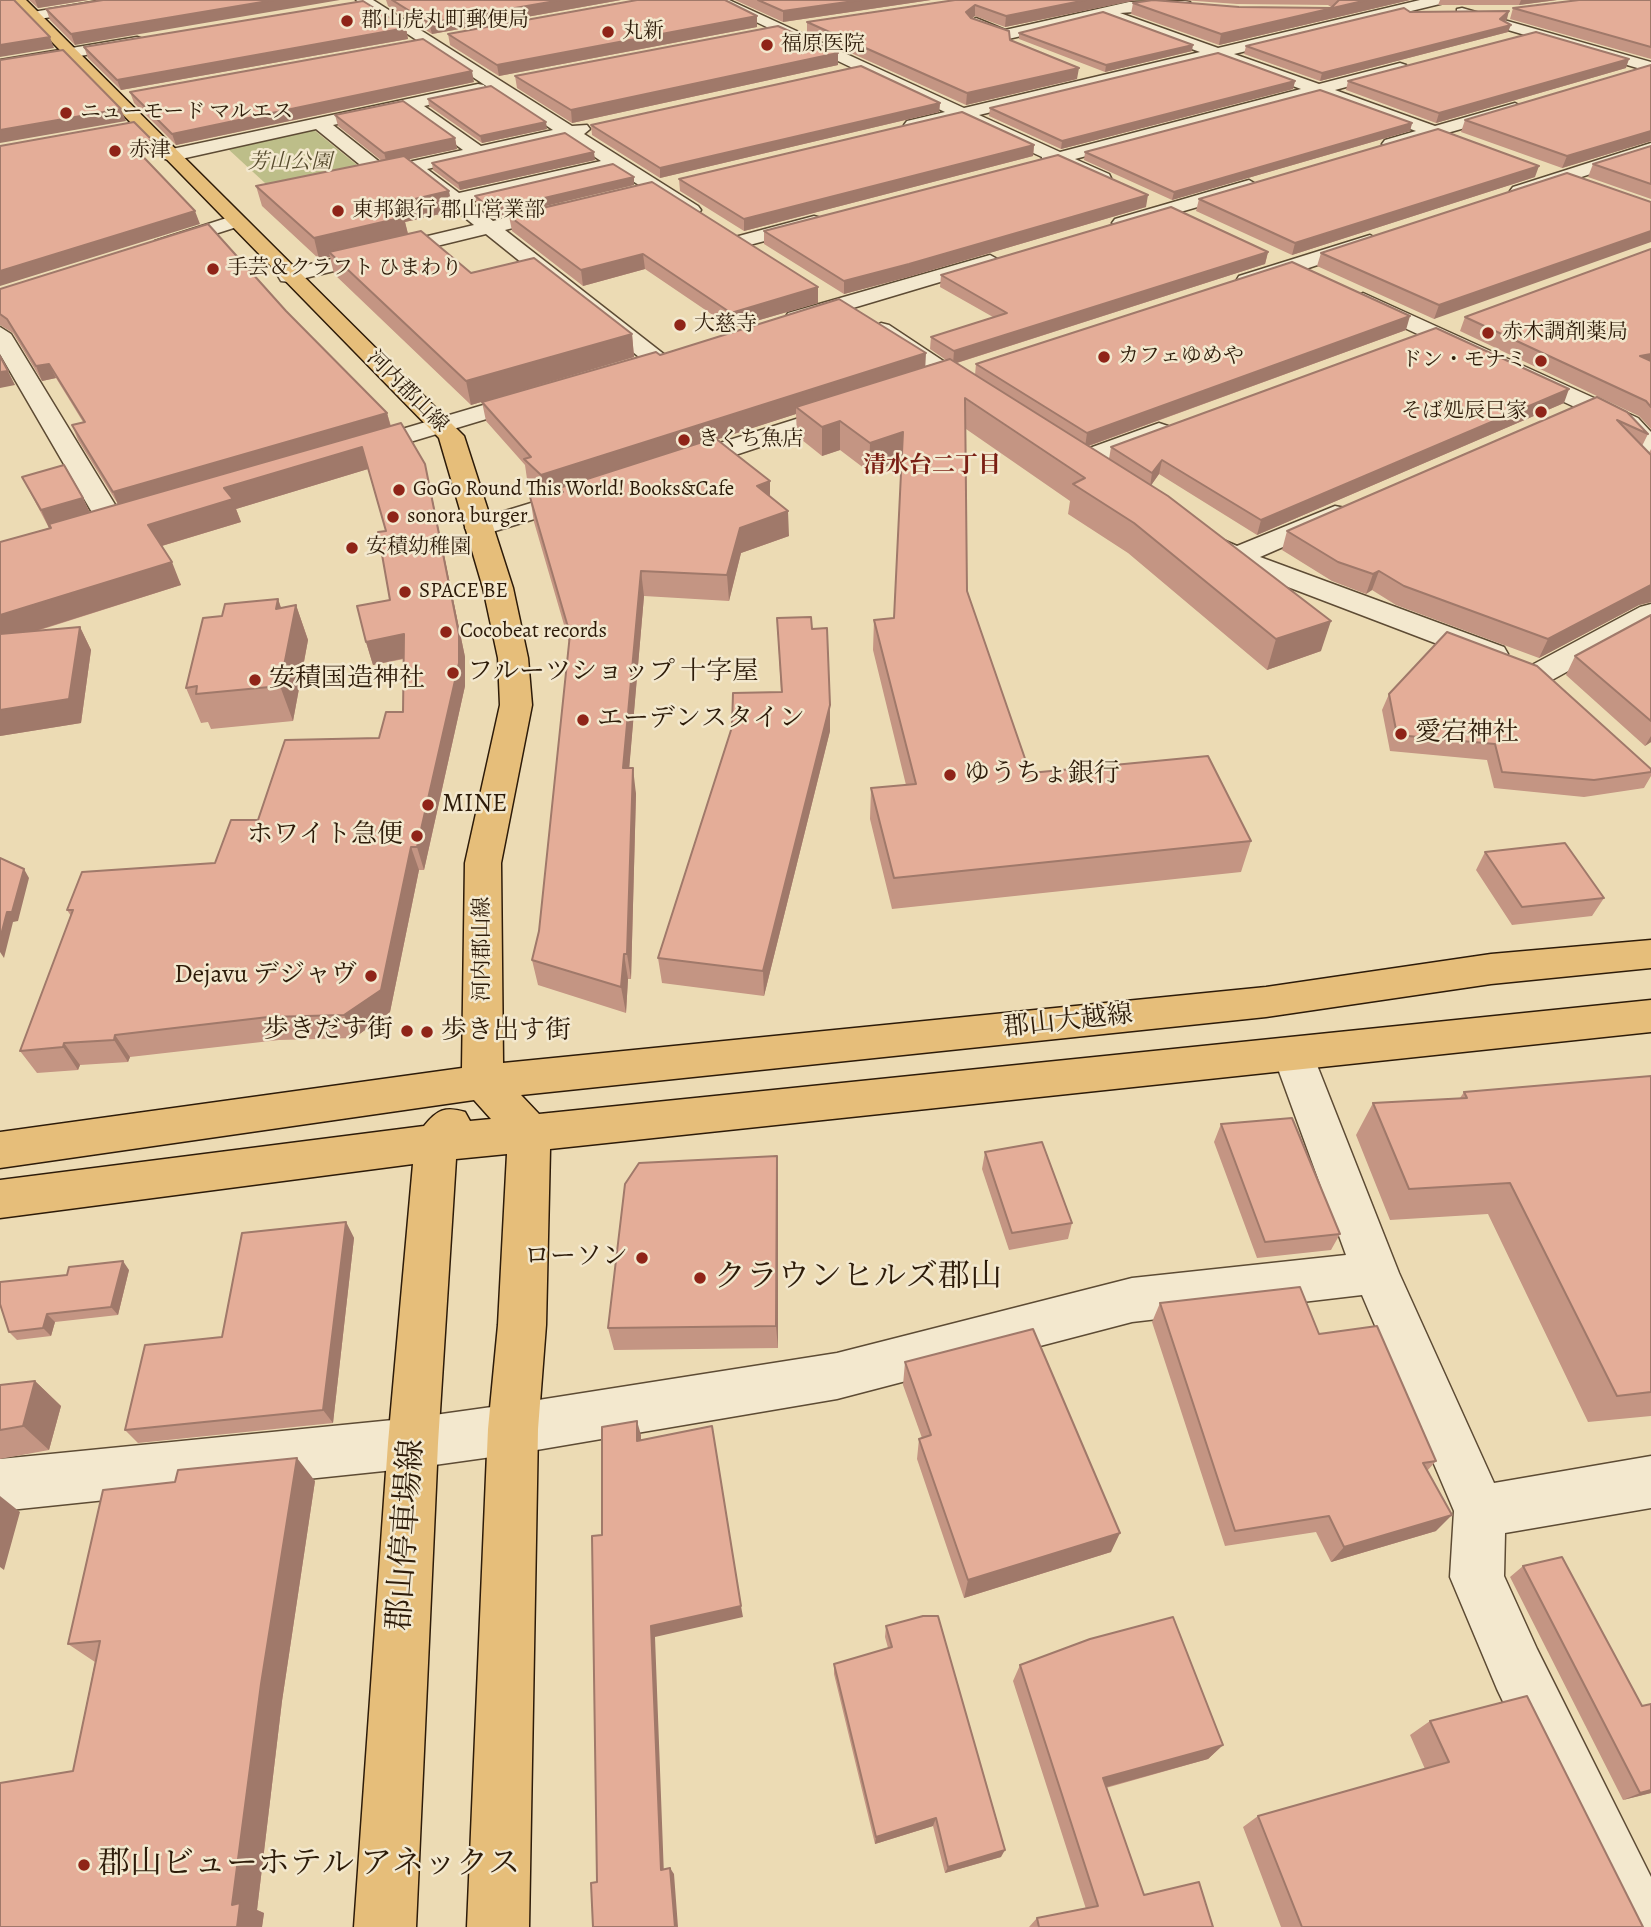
<!DOCTYPE html>
<meta charset="utf-8">
<style>
body{margin:0}
canvas{display:block;background:#ecdbb4}
</style>
<canvas width="1651" height="1927"></canvas>
<script>
const g = document.querySelector('canvas').getContext('2d');
g.lineJoin = 'round';
function fillPath(path, color) {
  g.fillStyle = color;
  g.fill(path, 'evenodd');
}
function strokePath(path, color, width, dash) {
  g.strokeStyle = color;
  g.lineWidth = width;
  g.lineCap = dash ? 'butt' : 'round';
  g.setLineDash(dash || []);
  g.stroke(path);
}
function write(font, color, halo, rows, align = 'center') {
  g.font = font + ' Alegreya,"Noto Serif JP",serif';
  g.lineWidth = 5;
  g.setLineDash([]);
  g.textBaseline = 'middle';
  g.strokeStyle = halo;
  g.fillStyle = color;
  for (const [text, x, y, turn = 0] of rows) {
    g.save();
    g.translate(x, y);
    g.rotate((+turn || 0) * Math.PI / 180);
    g.textAlign = isNaN(turn) ? turn : align;
    if (halo) g.strokeText(text, 0, 0);
    g.fillText(text, 0, 0);
    g.restore();
  }
}
const green = new Path2D(`
 M314,130L368,174L278,195L227,148Z`);
const minor = new Path2D(`
 M104,0H138L131,4L33,20L26,16L33,12Z
 M356,0H373L572,126L587,125L590,129L584,134L698,206L701,210L698,214H684L614,169L470,202L493,221L562,204L569,206L572,210L569,214L505,230L665,355L669,360L665,365H649L486,234L289,282L281,281L278,276L281,271L474,225L409,173L382,179L375,177L316,129L172,161L165,159L163,155L172,149L478,84L484,85L486,89L484,93L424,106L481,146L553,130ZM407,109L463,150L386,167L333,125ZM566,138L601,161L459,193L427,169Z
 M710,0H729L964,108L1200,52L1103,17L1004,40L971,26L968,23L976,18L1005,30L1129,2L1185,1L1190,2V8L1120,13L1218,48L1420,0H1446L1444,3L1234,54L1319,84L1400,63L1406,65V71L1335,90L1435,126L1515,103L1524,108L1521,112L1391,149L1382,144L1385,140L1416,131L1317,95L1075,159L1109,174L1111,178L1102,184L1056,164H1042V157L960,119L913,130L907,129L904,125L907,121L945,112ZM1216,58L1301,89L1060,152L979,115Z
 M1462,8L1651,62V72L1457,15V9Z
 M137,37L143,39V45L0,70V60Z
 M1651,143V154L1527,195L1520,197L1510,191L1513,187Z
 M1249,180L1259,186L1256,190L1122,229L1112,223L1115,219Z
 M236,215L246,221L243,225L162,251L152,245L155,241Z
 M814,216L821,218L824,222L821,226L742,247L732,241L735,237Z
 M1370,235L1380,241L1377,245L1255,286H1239L1236,281L1239,276Z
 M990,255L1001,261L997,265L796,325L785,318L788,313Z
 M1363,293L1638,418L1651,432V455L1642,452L1620,428L1355,305L1352,300Z
 M881,323L889,325L990,392L987,397H969L873,335L870,330Z
 M0,327L11,334L125,521L121,527H101L97,521L0,354Z
 M534,390L543,392L546,397L543,402L357,458L348,455L344,450L348,445Z
 M847,403L856,405L859,410L856,415L687,471H669L665,465L669,459Z
 M1159,423L1168,426L1172,431L1168,436L1082,468L1073,466L1069,460L1073,454Z
 M580,488L590,490L593,496L590,502L479,536L469,534L465,528L469,522Z
 M1335,506L1345,508L1349,514L1345,520L1260,557L1504,647L1508,654L1504,661L1493,663L1482,661L1225,563L1200,544L1204,538L1214,536L1237,546Z
 M1651,604V625L1552,680L1541,683L1530,680L1525,673L1530,666L1640,607Z
 M1293,1039L1307,1043L1313,1055L1399,1273L1494,1483L1651,1456V1508L1505,1533L1504,1576L1537,1649L1651,1877V1927H1610L1497,1689L1450,1577L1454,1511L1362,1295L1132,1322L837,1399L513,1454L413,1468L0,1511V1459L413,1418L513,1404L837,1353L1132,1278L1346,1255L1273,1055L1279,1043Z`);
const major = new Path2D(`
 M11,0H26L464,436L513,588L528,658L532,705L501,863L503,1063L1266,987L1491,954L1651,940V968L1491,984L1266,1017L521,1095L539,1114L1651,1000V1032L550,1149L546,1325L538,1429L529,1927H467L488,1429L498,1325L507,1154L456,1159L438,1443L416,1927H354L388,1443L413,1164L0,1218V1180L424,1126C437,1110 445,1106 465,1112L470,1121L491,1119L474,1100L0,1168V1132L462,1068L465,863L500,705L498,658L483,588L439,438Z`);
const wall = new Path2D(`
 M29,0H88L38,8Z
 M103,0L75,45L50,20L46,9Z
 M386,0H621L432,34L388,6Z
 M735,0H931L783,22Z
 M955,0H1136L1005,27L975,16L972,18L1077,79L966,105L807,33V22Z
 M1182,0H1410L1219,45L1131,14L1133,3L1239,7H1331L1328,5L1237,4Z
 M1440,0H1557L1519,5H1438Z
 M1651,0V59L1510,19L1513,8Z
 M1410,12L1507,19L1504,21L1508,32L1320,81L1244,54L1246,46Z
 M757,16V27L499,76L450,45L448,34Z
 M406,28L408,39L121,90L88,58L84,47Z
 M1019,33L1192,51L1105,72L1019,39Z
 M838,53V65L572,123L517,88L515,76Z
 M1651,65V141L1562,168L1461,132L1465,120Z
 M1626,68L1436,123L1346,90L1348,81Z
 M1295,81L1293,89L1061,149L989,116L990,108Z
 M474,82L176,145L134,103L130,92Z
 M428,99L547,129L482,143L429,106Z
 M940,103L939,112L660,178L592,135L591,125Z
 M335,115L455,138L457,149L408,159L453,211L405,222L408,234L471,273L632,334L634,357L471,405L334,274L330,257L319,259L262,206L256,186L382,161L338,126Z
 M1412,123L1410,131L1172,200L1084,160L1085,152Z
 M1034,145L1033,156L744,231L680,191L679,179Z
 M1651,146V199L1588,177L1593,164Z
 M595,160L460,190L433,170L432,163Z
 M634,177V185L495,218L476,203L475,196Z
 M1535,177L1292,255L1196,211L1199,199Z
 M1651,202L1434,319L1317,266L1321,253Z
 M1146,207L908,277L844,294L764,244V231Z
 M509,216L818,303L732,328L645,269L583,286L512,231Z
 M1651,249V429L1639,416L1460,331L1465,317Z
 M1268,252L1265,264L957,363L975,375L976,364L1406,330L1089,446L1109,459L1111,447L1564,403L1257,535L1159,474L1151,485L1321,651L1267,670L1128,553L1068,514L1070,501L966,429L967,591L1030,773L1251,841L1241,872L892,909L870,819L871,788L906,785L873,650L874,620L894,618L902,461L869,472L840,450L822,456L797,436L796,414L717,439L770,481V496L789,536L741,553L729,601L644,596L629,768L636,794L631,979H628L626,1013L538,985L532,960L539,931L569,642L534,522L530,497L544,495L527,479L525,465L486,421L482,402L660,355L925,366L946,360L930,349L931,337L993,317L940,287L941,275ZM559,490L560,492L545,495Z
 M0,289L286,311L387,413L391,426L430,486L465,657V686L424,870H419L390,1012L354,1038L279,1040L130,1057L128,1062L80,1065L78,1070L37,1073L20,1051L71,916L67,910L215,863L258,820L379,738L403,712L404,659L373,665L366,642L390,600L386,531L368,469L236,509L241,522L162,546L181,585L37,631L80,627L91,650L81,723L0,736V542L49,528L22,477L83,498L90,513L118,504L78,440L72,425L83,422L56,378L42,381L13,333L0,325Z
 M1597,397L1648,434L1642,446L1649,453L1651,449V602L1639,605L1539,658L1396,605L1372,590L1366,594L1332,581L1282,550L1287,531Z
 M278,599L281,608L296,605L308,640L293,721L211,729L208,722L201,723L186,688L222,616Z
 M1651,615V742L1645,746L1566,675L1575,656Z
 M777,618L812,629L830,705V731L764,996L662,983L658,958L781,692Z
 M1389,694L1651,769V776L1644,788L1584,797L1494,788L1487,760L1390,751L1382,710Z
 M1485,852L1604,898L1592,916L1512,925L1476,870Z
 M1651,1076V1416L1588,1422L1488,1214L1390,1220L1356,1135L1373,1103L1460,1098L1464,1092Z
 M1221,1124L1340,1234L1331,1250L1257,1258L1214,1142Z
 M985,1152L1072,1223L1068,1239L1009,1250L982,1169Z
 M777,1156L778,1181V1348L614,1350L608,1328Z
 M346,1222L354,1238L333,1423L138,1443L125,1430L222,1337Z
 M129,1270L118,1315L55,1322L51,1336L17,1340L9,1332Z
 M1160,1303L1319,1334L1436,1461L1427,1471L1436,1531L1331,1562L1316,1532L1225,1546L1152,1322Z
 M905,1362L1111,1552L964,1598L917,1459L919,1439L922,1438L903,1385Z
 M35,1381L61,1406L49,1450L0,1459V1385Z
 M315,1481L282,1701L257,1910L264,1913L262,1927H0L73,1771L95,1662L68,1644Z
 M1523,1566L1642,1706L1651,1704V1793L1623,1800L1510,1577Z
 M886,1626L1001,1857L945,1873L933,1826L875,1844L834,1674V1664L888,1648L885,1637Z
 M1020,1665L1223,1745L1208,1759L1106,1788L1144,1895L1213,1927H1029L1037,1918L1086,1909L1013,1681Z
 M1430,1721L1643,1927H1281L1243,1827L1258,1816L1425,1769L1410,1735Z`);
const shadedWall = new Path2D(`
 M35,0H88L38,8Z
 M274,0H340L75,45L71,34Z
 M561,0H621L432,34L429,23Z
 M861,0H931L783,22V11Z
 M1086,0H1136L1005,27L1006,16Z
 M1367,0H1410L1219,45L1221,34Z
 M1521,0H1557L1519,5Z
 M975,5V16L965,23L966,12Z
 M1509,11L1507,19L1498,27L1500,19Z
 M757,16V27L499,76L497,65Z
 M1511,25L1508,32L1320,81L1322,73Z
 M406,28L408,39L121,90L117,80Z
 M50,37L54,48L0,57V45Z
 M1193,45L1192,51L1105,72L1106,65Z
 M838,53V65L572,123L571,110Z
 M1629,59L1626,68L1436,123L1439,113Z
 M1079,68L1077,79L966,105L967,93Z
 M472,71L474,82L176,145L172,134Z
 M1295,81L1293,89L1061,149L1062,141Z
 M940,103L939,112L660,178V168Z
 M121,109L126,121L0,143V130Z
 M546,122L547,129L482,143L480,136Z
 M1412,123L1410,131L1172,200L1174,192Z
 M1651,131V141L1562,168L1567,156Z
 M455,138L457,149L387,164L384,153Z
 M152,140L156,153L136,157L131,144Z
 M1034,145L1033,156L744,231V219Z
 M594,152L595,160L460,190L458,183Z
 M1539,166L1535,177L1292,255L1295,243Z
 M634,177V185L495,218L493,210Z
 M449,191L453,211L405,222L409,238L329,252L330,257L319,259L314,238L389,205Z
 M1148,195L1146,207L908,277L844,294V281Z
 M195,211L200,224L0,286V271Z
 M1651,231V242L1434,319L1439,305Z
 M1268,252L1265,264L953,364L954,351Z
 M643,254L645,269L583,286L581,270Z
 M818,287V303L732,328L731,313Z
 M1410,316L1406,330L1085,447L1087,433Z
 M632,334L634,357L471,405L466,381Z
 M926,353L925,372L796,407V414L561,490L559,488V490L544,495L541,475Z
 M1651,354V368L1640,356Z
 M49,364L56,378L42,381L36,366Z
 M8,371L15,385L0,388V372Z
 M1569,389L1564,403L1257,535L1261,520Z
 M387,413L391,428L119,507L113,492Z
 M840,421V450L822,456V427Z
 M903,432L902,461L869,472L870,443Z
 M362,447L368,469L236,509L241,522L158,547L148,525L224,488Z
 M1162,460L1159,474L1150,487L1152,473Z
 M425,464L465,657V686L424,870L417,847Z
 M770,481V506L757,486Z
 M83,498L91,515L49,528L41,510Z
 M788,511L789,536L741,553L729,601L727,575L740,528Z
 M172,562L181,585L0,642V615Z
 M641,571L644,596L627,794L623,768Z
 M1379,571L1372,590L1366,594L1373,574Z
 M1649,585H1651V602L1639,605L1539,658L1548,639Z
 M278,599L290,634L296,605L308,640L293,721L280,686L276,609Z
 M1331,621L1321,651L1267,670L1276,639Z
 M80,627L91,650L81,723L0,736V710Z
 M404,634L410,657L373,665L366,642Z
 M830,705V731L764,996L763,971Z
 M1651,736V742L1645,746Z
 M633,768L636,794L631,979L627,954Z
 M411,847L419,870L390,1012L354,1038L344,1015Z
 M24,869L29,878L18,921L13,922L4,958L0,952V939L7,912Z
 M624,954L628,979L626,1013L621,987Z
 M115,1035L130,1057L128,1062L114,1040Z
 M64,1043L80,1065L78,1070L63,1047Z
 M777,1156L778,1181V1348L776,1326Z
 M346,1222L354,1238L333,1423L323,1410Z
 M123,1261L129,1270L118,1315L111,1307Z
 M47,1314L55,1322L51,1336L43,1328Z
 M35,1381L61,1406L49,1450L23,1426Z
 M637,1421L641,1435V1455L637,1441Z
 M297,1458L315,1481L282,1701L257,1910L264,1913L262,1927H237L232,1905L261,1684Z
 M0,1496L20,1512L4,1570L0,1567Z
 M1452,1515L1436,1531L1331,1562L1344,1547Z
 M1120,1533L1111,1552L964,1598L968,1580Z
 M741,1606L743,1617L655,1637L664,1876L661,1870L651,1626Z
 M1223,1745L1208,1759L1092,1791L1103,1778Z
 M1651,1790V1793L1623,1800L1640,1793Z
 M936,1818L933,1826L875,1844L876,1837Z
 M1005,1850L1001,1857L945,1873L948,1867Z
 M670,1868L674,1874L678,1927H675Z`);
const building = new Path2D(`
 M0,0H14L50,37L0,45Z
 M103,0H274L71,34L46,9Z
 M392,0H561L429,23Z
 M637,0H725L757,16L497,65L448,34Z
 M758,0H861L783,11Z
 M955,0H1086L1006,16L975,5L966,12L971,18L1009,31L1010,40L1079,68L967,93L807,22Z
 M1153,0L1239,7L1331,8L1339,0H1367L1221,34L1133,3Z
 M1579,0H1651V47L1513,8Z
 M363,1L406,28L117,80L84,47Z
 M1404,8L1410,12L1509,11L1500,19L1511,25L1322,73L1246,46Z
 M1103,12L1193,45L1106,65L1019,33Z
 M778,26L838,53L571,110L515,76Z
 M1536,32L1629,59L1439,113L1348,81Z
 M423,39L472,71L172,134L130,92Z
 M63,50L121,109L0,130V60Z
 M1218,53L1295,81L1062,141L990,108Z
 M1651,65V131L1567,156L1465,120Z
 M861,66L940,103L660,168L591,125Z
 M491,86L546,122L480,136L428,99Z
 M1320,90L1412,123L1174,192L1085,152Z
 M403,101L455,138L384,153L335,115Z
 M962,112L1034,145L744,219L679,179Z
 M134,122L152,140L131,144L195,211L0,271V146Z
 M1438,129L1539,166L1295,243L1199,199Z
 M565,133L594,152L458,183L432,163Z
 M1651,146V184L1593,164Z
 M1058,155L1148,195L909,264L844,281L764,231Z
 M404,156L449,191L389,205L404,217L314,238L256,186Z
 M613,164L634,177L493,210L475,196Z
 M1567,173L1651,202V231L1439,305L1321,253Z
 M652,182L818,287L731,313L643,254L581,270L509,216Z
 M1171,207L1268,252L954,351L931,337L1007,313L941,275Z
 M208,224L286,311L387,413L113,492L72,425L85,422L49,364L36,366L7,319L0,314V289Z
 M421,231L471,273L534,258L632,334L466,381L329,252Z
 M1651,249V354L1640,356L1651,361V407L1646,401L1465,317Z
 M1292,262L1410,316L1087,433L976,364Z
 M839,299L926,353L541,475L524,459L531,457L482,402L656,352L660,355Z
 M1436,328L1569,389L1261,520L1162,460L1152,473L1111,447Z
 M0,356L8,371L0,372Z
 M950,359L1168,496L1331,621L1276,639L1134,523L1073,484L1085,478L965,398L967,591L1030,773L1208,756L1251,841L894,878L871,788L916,784L874,620L894,618L903,432L870,443L840,421L822,427L796,407Z
 M1597,397L1627,412L1648,434L1617,420L1651,455V585L1548,639L1404,586L1379,571L1373,574L1338,562L1287,531Z
 M401,423L425,464L459,634V663L417,847H411L381,990L344,1015L268,1017L115,1035L114,1040L64,1043L63,1047L20,1051L73,910H67L82,872L215,863L231,820H258L285,740L379,738L386,712H403L404,634L366,642L357,606L390,600L378,532L386,531L362,447L224,488L233,499L148,525L172,562L0,615V542L51,528L49,524Z
 M715,438L770,481L757,486L788,511L740,528L727,575L641,571L623,768H633L627,954H624L621,987L532,960L539,931L570,634L530,497L563,492L559,488Z
 M64,465L83,498L41,510L22,477Z
 M278,599L276,609L296,605L280,686L196,694L197,686L186,688L203,618L222,616L225,604Z
 M1651,615V721L1575,656Z
 M811,617L812,629L827,628L830,705L763,971L658,958L732,727L733,693L782,692L777,618Z
 M80,627L69,699L0,710V634Z
 M1447,632L1537,666L1651,769V772L1594,780L1502,772L1495,744L1397,735L1389,694Z
 M1565,843L1604,898L1522,907L1485,852Z
 M0,858L24,869L12,912H7L0,939Z
 M1651,1076V1392L1617,1396L1510,1183L1409,1189L1373,1103L1467,1098L1464,1092Z
 M1292,1118L1340,1234L1265,1242L1221,1124Z
 M1042,1142L1072,1223L1012,1233L985,1152Z
 M777,1156L776,1326L608,1328L625,1184L639,1163Z
 M346,1222L323,1410L125,1430L145,1345L222,1337L242,1233Z
 M123,1261L111,1307L47,1314L43,1328L9,1332L0,1304V1282L67,1275L69,1267Z
 M1300,1287L1319,1334L1377,1326L1436,1461L1423,1463L1452,1515L1344,1547L1329,1516L1235,1531L1160,1303Z
 M1033,1329L1120,1533L968,1580L919,1439L931,1435L905,1362Z
 M35,1381L23,1426L0,1430V1385Z
 M637,1421V1441L712,1426L741,1606L651,1626L661,1870L670,1868L675,1927H593L591,1883L597,1882L592,1536L602,1535V1427Z
 M297,1458L261,1684L232,1905L240,1903L237,1927H0V1783L73,1771L100,1641L68,1644L103,1490L175,1482L178,1470Z
 M1562,1557L1642,1706L1651,1704V1790L1640,1793L1523,1566Z
 M923,1616H938L1005,1850L948,1867L936,1818L876,1837L834,1664L892,1647L886,1626Z
 M1173,1617L1223,1745L1103,1778L1144,1895L1199,1882L1213,1927H1039L1037,1918L1098,1906L1020,1665L1090,1639Z
 M1527,1696L1643,1927H1302L1258,1816L1449,1762L1430,1721Z`);
const markers = [
 [347,21,7,"#8f2418"],
 [608,32,7,"#8f2418"],
 [767,45,7,"#8f2418"],
 [66,113,7,"#8f2418"],
 [115,151,7,"#8f2418"],
 [338,211,7,"#8f2418"],
 [213,269,7,"#8f2418"],
 [680,325,7,"#8f2418"],
 [1488,333,7,"#8f2418"],
 [1104,357,7,"#8f2418"],
 [1541,361,7,"#8f2418"],
 [1541,412,7,"#8f2418"],
 [684,440,7,"#8f2418"],
 [399,490,7,"#8f2418"],
 [393,517,7,"#8f2418"],
 [352,548,7,"#8f2418"],
 [405,592,7,"#8f2418"],
 [446,632,7,"#8f2418"],
 [453,673,7,"#8f2418"],
 [255,680,7,"#8f2418"],
 [583,720,7,"#8f2418"],
 [1401,734,7,"#8f2418"],
 [950,775,7,"#8f2418"],
 [428,805,7,"#8f2418"],
 [417,836,7,"#8f2418"],
 [371,976,7,"#8f2418"],
 [407,1031,7,"#8f2418"],
 [427,1032,7,"#8f2418"],
 [642,1258,7,"#8f2418"],
 [700,1278,7,"#8f2418"],
 [84,1865,7,"#8f2418"]
];
const farPoinames = [
 ["郡山虎丸町郵便局",361,21],
 ["丸新",622,32],
 ["福原医院",781,45],
 ["ニューモード マルエス",80,113],
 ["赤津",129,151],
 ["東邦銀行 郡山営業部",352,211],
 ["手芸＆クラフト ひまわり",227,269],
 ["大慈寺",694,325],
 ["赤木調剤薬局",1502,333],
 ["カフェゆめや",1118,357],
 ["ドン・モナミ",1527,361,"right"],
 ["そば処辰巳家",1527,412,"right"],
 ["きくち魚店",698,440],
 ["GoGo Round This World! Books&Cafe",413,490],
 ["sonora burger",407,517],
 ["安積幼稚園",366,548],
 ["SPACE BE",419,592],
 ["Cocobeat records",460,632]
];
const farParknames = [
 ["芳山公園",290,163]
];
const farStreetnames = [
 ["河内郡山線",407,392,45],
 ["河内郡山線",483,949,-90]
];
const farNeighbourhoodnames = [
 ["清水台二丁目",932,466]
];
const poiNames = [
 ["フルーツショップ 十字屋",467,673],
 ["安積国造神社",269,680],
 ["エーデンスタイン",597,720],
 ["愛宕神社",1415,734],
 ["ゆうちょ銀行",964,775],
 ["MINE",442,805],
 ["ホワイト急便",403,836,"right"],
 ["Dejavu デジャヴ",357,976,"right"],
 ["歩きだす街",393,1031,"right"],
 ["歩き出す街",441,1032],
 ["ローソン",628,1258,"right"]
];
const streetNames = [
 ["郡山大越線",1068,1022,-6]
];
const nearPoinames = [
 ["クラウンヒルズ郡山",714,1278],
 ["郡山ビューホテル アネックス",98,1865]
];
const nearStreetnames = [
 ["郡山停車場線",407,1535,-86]
];
fillPath(green, '#bdbe89');
strokePath(minor, '#5d4b34', 3);
strokePath(major, '#2d1b09', 3);
fillPath(minor, '#f3e8ce');
fillPath(major, '#e6be7a');
fillPath(wall, '#c49583');
fillPath(shadedWall, '#a0796a');
fillPath(building, '#e4ad98');
strokePath(building, '#a0796a', 2);
for (const [x, y, r, color] of markers) {
  const dot = new Path2D();
  dot.arc(x, y, r, 0, 2 * Math.PI);
  g.fillStyle = color;
  g.fill(dot);
  strokePath(dot, '#f3e8ce', 2.5);
}
write('21px', '#2d1b09', '#f3e8ce', farPoinames, 'left');
write('italic 21px', '#584c2f', '#f3e8ce', farParknames);
write('21px', '#2d1b09', '#f3e8ce', farStreetnames);
write('bold 23px', '#7a1f14', '#f3e8ce', farNeighbourhoodnames);
write('26px', '#2d1b09', '#f3e8ce', poiNames, 'left');
write('26px', '#2d1b09', '#f3e8ce', streetNames);
write('32px', '#2d1b09', '#f3e8ce', nearPoinames, 'left');
write('32px', '#2d1b09', '#f3e8ce', nearStreetnames);
</script>
